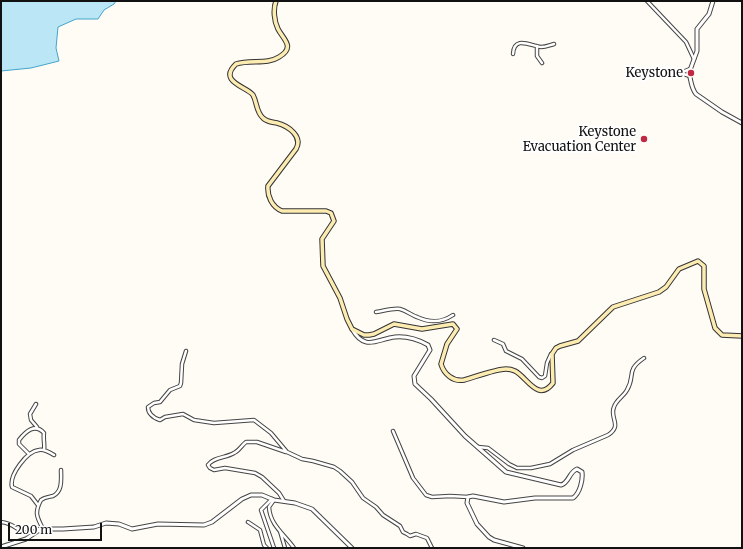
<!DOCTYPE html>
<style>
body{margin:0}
#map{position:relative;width:743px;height:549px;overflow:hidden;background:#fffcf5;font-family:Merriweather,serif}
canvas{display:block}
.frame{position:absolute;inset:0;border:2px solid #111;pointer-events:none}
.scale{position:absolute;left:8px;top:523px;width:94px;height:18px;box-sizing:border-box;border:2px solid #111;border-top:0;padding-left:5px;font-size:12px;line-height:14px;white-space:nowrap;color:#111;-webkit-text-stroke:3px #fff;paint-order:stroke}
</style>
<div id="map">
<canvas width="743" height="549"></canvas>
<div class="frame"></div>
<div class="scale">200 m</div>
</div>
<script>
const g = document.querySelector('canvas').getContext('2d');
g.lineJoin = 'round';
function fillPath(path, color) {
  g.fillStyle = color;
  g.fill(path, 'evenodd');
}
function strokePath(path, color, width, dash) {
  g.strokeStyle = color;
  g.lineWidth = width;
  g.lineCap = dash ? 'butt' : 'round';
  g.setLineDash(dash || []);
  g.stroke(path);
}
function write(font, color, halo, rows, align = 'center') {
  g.font = font + ' Merriweather,serif';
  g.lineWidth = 4;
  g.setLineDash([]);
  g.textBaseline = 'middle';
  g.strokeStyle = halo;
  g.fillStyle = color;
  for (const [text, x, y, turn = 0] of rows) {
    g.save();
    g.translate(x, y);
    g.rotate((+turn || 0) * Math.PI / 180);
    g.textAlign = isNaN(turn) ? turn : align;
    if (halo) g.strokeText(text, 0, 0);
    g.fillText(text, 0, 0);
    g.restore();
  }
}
const water = new Path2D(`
 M1,1H116L114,4L104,10L98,19H76L58,27L56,48L59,61L31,68L1,71Z`);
const minor = new Path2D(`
 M647,1L686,42L694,59
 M537,46V56L542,63
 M513,54C514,35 531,46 541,47C546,47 550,45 554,44
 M680,73L690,69
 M680,73L690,76
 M376,312C384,311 392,308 400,309C407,311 411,315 417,317C430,323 441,323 453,315
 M494,340L503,344L506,351L522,359L539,377L542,378L545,376L547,363L551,354
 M186,351L182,364L181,383L180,386L170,390L160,402L154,403L148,407C148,414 154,418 160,420L165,417L183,414L194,420L214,423L254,420L271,433L287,452L302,459L313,461L334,467L340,471L352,482L363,498L376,507L383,515L400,526L403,532L407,534L410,536L416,534L427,538L432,548
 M36,404L30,414L31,420L37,427
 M393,431L413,478L426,495L432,497L450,496L468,497
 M478,447L488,448L509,464L517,468H531L550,464L573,450L608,435C623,425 609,418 614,407C616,400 624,396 627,390C636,375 625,371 644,358
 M29,454L19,444V440C26,431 35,423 44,433C43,439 45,445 44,450
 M272,499L261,510L274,548
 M274,500L269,507C270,525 284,534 294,548
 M284,501L279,493L262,477L255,473L225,468L214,470L210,468L208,465C213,457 226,458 234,453C239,451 242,445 246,442H257L286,452
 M38,505L31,496L12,487C9,475 27,451 39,450C44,449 49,452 54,455
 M1,522C14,523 17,531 26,533C30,534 35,531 39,529
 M248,522L260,530L264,545L267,548
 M43,529C37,517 34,513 41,500C45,497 49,497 53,496C63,491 61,479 61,470
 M280,531L285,548`);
const tertiary = new Path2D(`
 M713,1L709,14L697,29V51L689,73C691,80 691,88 696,94L722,112L742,123
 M352,329C365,352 377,339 395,337C406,336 419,340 428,345L430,350L414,376L415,384L431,399L465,436L506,472L561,485C569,483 569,472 577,469L582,472C583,480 580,493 573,498H535L504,502L473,496L468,497L467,503L477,524L489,537L494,540L523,548
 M1,547L26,539L38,531L47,529H63L94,527L106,523L119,524L132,529L158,524L204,525L212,522L242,499L251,495H262L274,500L295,503L312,509L352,548`);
const secondary = new Path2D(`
 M276,1C273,9 274,21 278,29C283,39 296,47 279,57C267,65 250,59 236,64C217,82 248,87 253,95C257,102 256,112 263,118C267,122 272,122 277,123C289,126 303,137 296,149L268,186C267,196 272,207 282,211H326L331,213L334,221L322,239L323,266L340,298L347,319L352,329L364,335H369L374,334L394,324L422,329L453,324L457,329L447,344L441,364C444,374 453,382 464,380C475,377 496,369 506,369C509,369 513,370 515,371C527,377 538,403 553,383L552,354L556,348L560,346L578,341L613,307L659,292L666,287L679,269L698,261L704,266V289L715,328L722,335L742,336`);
const markers = [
 [691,73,4,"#bf2a42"],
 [644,139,4,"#bf2a42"]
];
const poiNames = [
 ["Keystone",683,73],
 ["Keystone",636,132],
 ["Evacuation Center",636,147]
];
fillPath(water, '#bae6f5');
strokePath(water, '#42a4cb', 1);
strokePath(minor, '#444', 4.5);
strokePath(tertiary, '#444', 5);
strokePath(secondary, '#333', 5.5);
strokePath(minor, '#fff', 2.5);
strokePath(tertiary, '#fff', 3);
strokePath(secondary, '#fdecb1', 3.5);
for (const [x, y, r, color] of markers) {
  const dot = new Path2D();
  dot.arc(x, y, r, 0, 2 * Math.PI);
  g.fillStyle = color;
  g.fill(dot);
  strokePath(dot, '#fff', 1.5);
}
write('13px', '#111', '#fff', poiNames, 'right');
</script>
